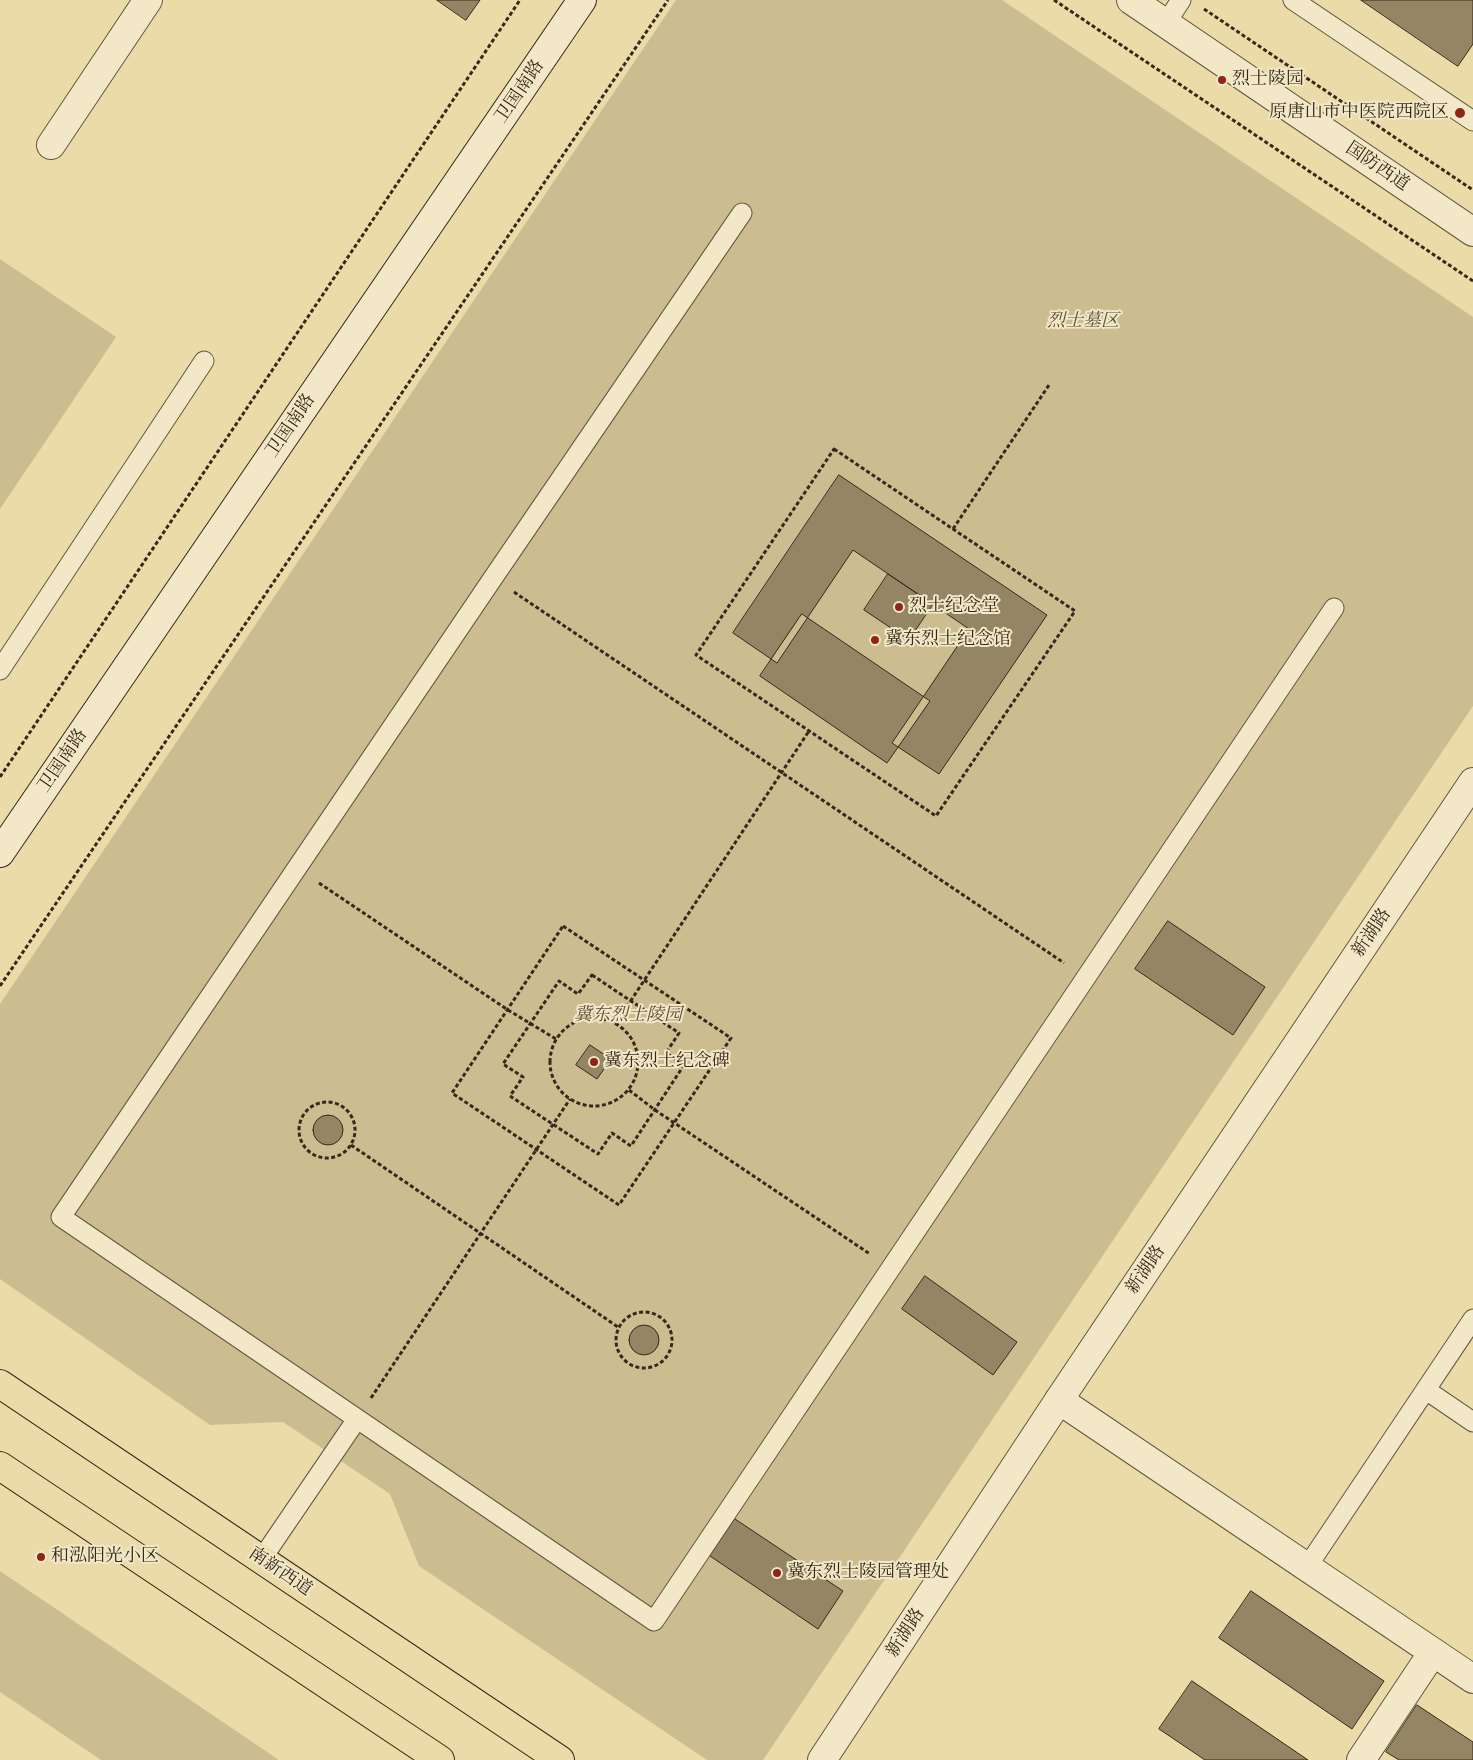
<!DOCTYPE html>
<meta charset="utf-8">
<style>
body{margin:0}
canvas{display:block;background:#ebdba9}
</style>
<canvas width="1473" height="1760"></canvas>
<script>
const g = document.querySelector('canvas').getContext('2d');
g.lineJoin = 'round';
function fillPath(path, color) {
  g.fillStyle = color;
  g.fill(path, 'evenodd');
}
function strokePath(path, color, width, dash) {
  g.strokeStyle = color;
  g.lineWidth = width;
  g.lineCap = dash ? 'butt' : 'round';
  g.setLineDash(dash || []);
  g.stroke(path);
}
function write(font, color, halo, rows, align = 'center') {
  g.font = font + ' Alegreya,"Noto Serif SC",serif';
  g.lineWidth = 4;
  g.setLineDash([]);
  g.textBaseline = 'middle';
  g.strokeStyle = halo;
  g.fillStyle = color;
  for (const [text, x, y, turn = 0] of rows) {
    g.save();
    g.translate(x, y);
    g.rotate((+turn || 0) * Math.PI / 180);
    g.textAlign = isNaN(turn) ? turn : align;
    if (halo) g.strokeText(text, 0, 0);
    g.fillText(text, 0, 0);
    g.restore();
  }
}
const green = new Path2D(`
 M676,0H1002L1473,317V706L763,1760H707L419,1566L390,1494L283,1422L210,1425L0,1279V1004Z
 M0,259L116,337L0,509Z
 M0,1571L279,1760H101L0,1692Z`);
const building = new Path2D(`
 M437,0H480L466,20Z
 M1361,0H1473V44L1458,66Z
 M839,475L1047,615L939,774L892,743L969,629L853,550L777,663L733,633Z
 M888,574L933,604L909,640L864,610Z
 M802,614L930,701L887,763L760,676Z
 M1168,921L1265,987L1233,1035L1135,969Z
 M590,1045L611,1059L597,1079L576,1065Z
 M313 1130a15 15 0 1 1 30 0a15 15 0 1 1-30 0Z
 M925,1276L1017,1342L993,1375L902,1309Z
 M629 1340a15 15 0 1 1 30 0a15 15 0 1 1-30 0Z
 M735,1519L843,1591L818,1629L710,1556Z
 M1251,1591L1384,1681L1352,1729L1219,1638Z
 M1192,1681L1308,1760H1205L1159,1729Z
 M1417,1705L1473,1742V1760H1399L1386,1752Z`);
const path = new Path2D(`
 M1054,0L1473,281
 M1204,9L1473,190
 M834,449L1075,611L936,816L696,655Z
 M953,529L1049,385
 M514,592L1064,963
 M0,777L520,0
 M319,883L508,1010L556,1039
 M563,926L731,1038L619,1205L452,1093Z
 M592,975L679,1033L666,1053L684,1065L631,1146L612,1133L598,1154L510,1096L523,1077L503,1064L559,981L578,994Z
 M0,986L668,0
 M550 1062a44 44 0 1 1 88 0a44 44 0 1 1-88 0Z
 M616,1023L809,731
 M629,1090L655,1110L870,1254
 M299 1130a28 28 0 1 1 56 0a28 28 0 1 1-56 0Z
 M351,1145L618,1327
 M616 1340a28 28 0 1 1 56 0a28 28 0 1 1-56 0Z
 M371,1398L570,1099`);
const service = new Path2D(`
 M1293,0L1473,121
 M1166,23L1181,0
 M742,213L493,578L61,1217L654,1621L1334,608
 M0,670L204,361
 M1426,1390L1473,1422
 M261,1560L357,1419
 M1307,1567L1473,1319`);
const minor = new Path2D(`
 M51,145L148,0
 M1059,1400L1473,1679
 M1361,1760L1433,1652`);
const tertiary = new Path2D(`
 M1131,0L1473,232
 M822,1760L1059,1400L1473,782`);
const secondary = new Path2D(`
 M0,853L582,0`);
const primary = new Path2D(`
 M0,1384L560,1760
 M0,1466L440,1760`);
const markers = [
 [1222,80,5,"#8f2418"],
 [1460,113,6,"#8f2418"],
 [899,607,5,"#8f2418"],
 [875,640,5,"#8f2418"],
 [594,1062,5,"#8f2418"],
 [41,1557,5,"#8f2418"],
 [777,1573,5,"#8f2418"]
];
const poiNames = [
 ["烈士陵园",1232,80],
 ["原唐山市中医院西院区",1449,113,"right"],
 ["烈士纪念堂",909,607],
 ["冀东烈士纪念馆",885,640],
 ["冀东烈士纪念碑",604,1062],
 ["和泓阳光小区",51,1557],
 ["冀东烈士陵园管理处",787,1573]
];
const streetNames = [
 ["卫国南路",520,92,-56],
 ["国防西道",1377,167,34],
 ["卫国南路",291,426,-56],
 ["卫国南路",63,761,-56],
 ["新湖路",1372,933,-56],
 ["新湖路",1146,1270,-56],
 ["南新西道",280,1572,34],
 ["新湖路",906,1633,-57]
];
const parkNames = [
 ["烈士墓区",1083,322],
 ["冀东烈士陵园",628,1016]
];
fillPath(green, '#ccbd91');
fillPath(building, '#948664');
strokePath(building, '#36291a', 1);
strokePath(service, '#63563e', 21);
strokePath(minor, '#63563e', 30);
strokePath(tertiary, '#63563e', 30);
strokePath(secondary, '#36291a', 30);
strokePath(primary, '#36291a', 30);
strokePath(path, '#36291a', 3, [4, 2.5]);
strokePath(service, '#f2e8c7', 19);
strokePath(minor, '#f2e8c7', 28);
strokePath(tertiary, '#f2e8c7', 28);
strokePath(secondary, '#f2e8c7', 28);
strokePath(primary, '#ebdba9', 28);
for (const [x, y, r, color] of markers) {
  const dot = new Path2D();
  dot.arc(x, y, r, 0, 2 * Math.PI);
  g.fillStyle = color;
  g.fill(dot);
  strokePath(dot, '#f2e8c7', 2);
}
write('18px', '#36291a', '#f2e8c7', poiNames, 'left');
write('18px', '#36291a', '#f2e8c7', streetNames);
write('italic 18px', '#5c4e38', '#f2e8c7', parkNames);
</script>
